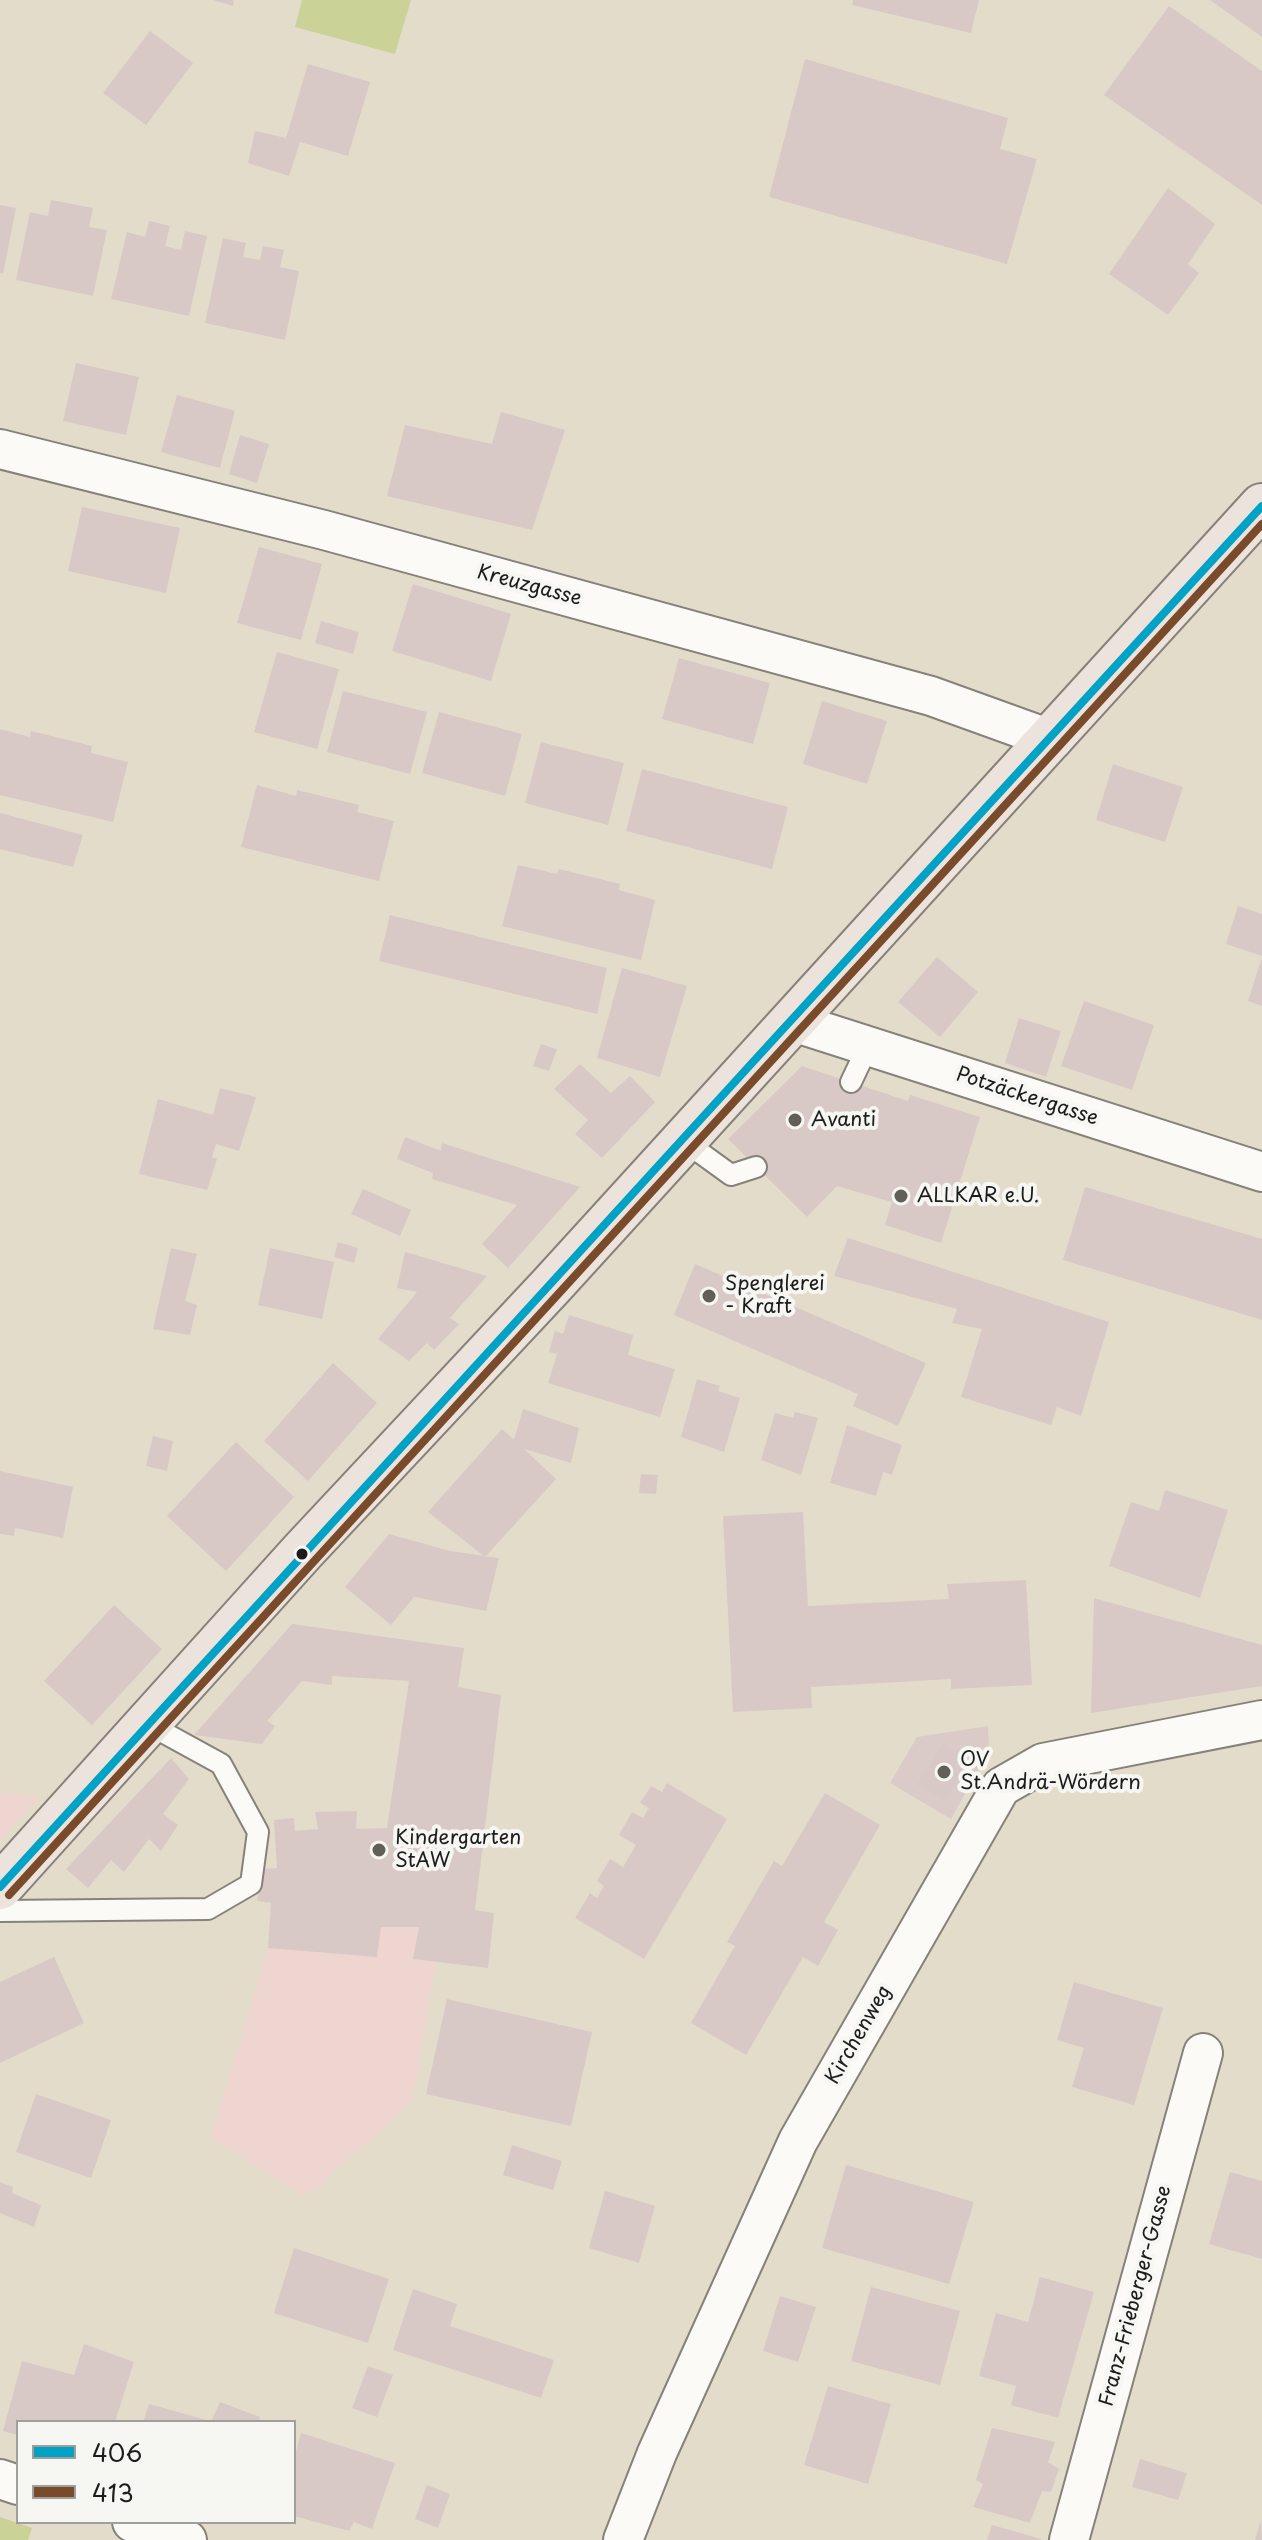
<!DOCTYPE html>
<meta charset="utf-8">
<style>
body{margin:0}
#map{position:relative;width:1262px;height:2540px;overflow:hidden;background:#e3dccb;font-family:"Playpen Sans",sans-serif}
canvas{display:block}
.legend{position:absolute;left:16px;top:2420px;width:280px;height:104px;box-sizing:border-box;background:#f6f6f2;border:2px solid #9f9f9c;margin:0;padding:10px 14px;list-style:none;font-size:24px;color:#1c1c1c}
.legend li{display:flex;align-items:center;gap:16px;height:40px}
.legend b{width:40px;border:2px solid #9f9f9c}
</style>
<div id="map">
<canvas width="1262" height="2540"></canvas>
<ul class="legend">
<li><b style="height:10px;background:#01a2c5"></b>406</li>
<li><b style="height:10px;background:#7a4b2a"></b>413</li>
</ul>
</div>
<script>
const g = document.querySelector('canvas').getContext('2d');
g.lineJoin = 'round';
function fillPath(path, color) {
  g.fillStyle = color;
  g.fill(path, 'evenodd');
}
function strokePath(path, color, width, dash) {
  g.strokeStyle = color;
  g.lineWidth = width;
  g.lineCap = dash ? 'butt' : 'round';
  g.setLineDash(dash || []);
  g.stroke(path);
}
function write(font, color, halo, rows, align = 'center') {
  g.font = font + ' "Playpen Sans",sans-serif';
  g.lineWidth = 8;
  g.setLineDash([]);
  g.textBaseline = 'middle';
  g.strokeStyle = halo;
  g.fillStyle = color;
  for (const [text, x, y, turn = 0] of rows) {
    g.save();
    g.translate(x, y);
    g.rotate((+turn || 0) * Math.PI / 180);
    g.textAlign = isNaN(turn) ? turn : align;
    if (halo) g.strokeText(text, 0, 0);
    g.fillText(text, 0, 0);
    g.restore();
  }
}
const built = new Path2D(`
 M0,1792L39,1797L0,1840Z
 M381,1927H419L413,1959L436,1962L412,2102L333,2172L320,2189L302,2195L211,2138L268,1948Z`);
const industrial = new Path2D(`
 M988,1726L989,1750L951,1819L890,1783L917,1737Z`);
const green = new Path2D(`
 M302,0H411L395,54L295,27Z
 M0,2517L32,2528L28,2540H0Z`);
const building = new Path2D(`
 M213,0H234L233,6Z
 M853,0H979L971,33L852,5Z
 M1210,0H1262V37Z
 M1169,6L1262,71V205L1104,95Z
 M150,31L193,63L146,125L103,93Z
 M805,59L1008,118L1000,149L1037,159L1007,264L769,197Z
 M308,64L370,82L348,156L300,142L289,176L248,163L255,131L286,138Z
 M1168,188L1215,224L1188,264L1199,273L1168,315L1109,274Z
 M51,200L93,208L89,227L107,230L93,296L16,280L30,212L48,216Z
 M0,205L16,208L3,274L0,273Z
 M149,221L170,226L165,246L181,250L185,231L207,236L189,316L111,299L127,232L145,237Z
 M223,238L246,243L243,257L260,260L263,246L284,250L280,267L299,271L285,340L205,323Z
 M76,363L139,377L126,435L63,421Z
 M177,395L235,411L220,468L161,452Z
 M501,412L565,430L532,530L387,496L405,425L492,444Z
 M240,435L269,444L257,483L229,474Z
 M82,507L180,528L166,593L68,571Z
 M259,547L322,564L301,640L237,623Z
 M413,584L511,614L491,681L392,651Z
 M321,621L359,632L353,654L315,643Z
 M277,652L339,669L317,749L254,732Z
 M679,658L770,683L753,744L662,719Z
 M343,691L427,712L410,774L327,752Z
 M822,701L887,721L867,784L803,764Z
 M439,712L522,734L505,796L422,773Z
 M0,729L30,737L31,731L92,746L91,753L128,762L113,822L0,795Z
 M541,742L624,763L608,825L525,803Z
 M1113,764L1183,787L1165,842L1096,820Z
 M642,769L788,807L772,869L626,831Z
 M257,785L296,796L297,790L359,805L357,812L394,821L379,881L241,847Z
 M0,813L83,835L73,867L0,849Z
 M518,865L557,874L559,869L620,884L619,890L655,900L641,960L502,926Z
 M1238,906L1262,914V956L1226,944Z
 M390,915L607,968L597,1014L379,961Z
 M937,957L978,992L940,1037L898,1002Z
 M1261,960H1262V1006L1248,1001Z
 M622,968L687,986L660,1077L597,1058Z
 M1084,1001L1154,1025L1132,1090L1061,1066Z
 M1019,1018L1061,1031L1046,1077L1005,1063Z
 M541,1044L557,1049L549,1071L533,1066Z
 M580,1064L611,1093L630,1076L655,1102L602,1158L575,1134L588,1120L554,1089Z
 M802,1066L908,1101L910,1095L980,1117L941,1243L885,1225L892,1202L837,1186L807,1217L728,1139Z
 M220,1088L256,1097L239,1151L216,1144L212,1157L217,1159L207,1190L139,1174L158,1099L213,1115Z
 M405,1137L441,1151L442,1143L580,1187L508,1268L482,1244L517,1205L432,1179L433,1173L397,1159Z
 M1085,1187L1262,1239V1320L1063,1260Z
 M363,1189L411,1210L400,1236L351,1214Z
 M848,1238L1109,1322L1081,1416L1057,1407L1051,1425L961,1397L982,1329L952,1323L957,1309L834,1276Z
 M338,1242L358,1248L354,1263L334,1257Z
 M171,1248L197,1254L185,1301L197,1305L190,1335L153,1329Z
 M270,1248L334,1262L322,1319L258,1305Z
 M405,1252L487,1276L450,1318L459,1324L434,1350L427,1343L409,1361L378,1339L417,1292L397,1288Z
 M695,1264L926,1363L898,1426L853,1406L858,1394L674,1315Z
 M569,1315L633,1335L628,1355L675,1369L660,1417L548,1383L557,1354L549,1352L555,1331L563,1334Z
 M333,1363L377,1403L308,1481L264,1441Z
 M697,1379L720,1386L718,1391L740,1398L724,1452L681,1437Z
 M523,1409L579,1428L571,1463L524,1449L556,1479L485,1557L428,1512L502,1429L514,1440Z
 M795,1412L818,1418L801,1475L761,1460L775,1413L793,1418Z
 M847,1425L902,1445L892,1475L883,1472L876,1496L830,1483Z
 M153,1436L173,1441L167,1471L146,1466Z
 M236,1442L294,1497L226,1571L167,1516Z
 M0,1471L73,1487L63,1538L15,1528L14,1536L0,1534Z
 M641,1474L658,1475L656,1494L639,1493Z
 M1165,1490L1228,1510L1200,1598L1109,1566L1131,1502L1159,1511Z
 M803,1512L808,1606L949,1599L947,1584L1026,1580L1032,1685L951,1689V1679L811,1687L812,1708L733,1712L723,1516Z
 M389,1534L450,1551L499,1558L486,1611L414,1597L391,1625L345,1587Z
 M1094,1598L1262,1645V1686L1091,1713Z
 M114,1605L162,1649L92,1725L44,1681Z
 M292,1624L464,1648L458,1687L501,1695L475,1910L494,1913L488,1968L413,1959L419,1927H381L377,1957L268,1948L271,1903L257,1901L263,1869L277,1868L274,1820L294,1818L295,1831L318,1829L315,1812L357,1811L356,1829L387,1828L409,1681L332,1676V1685L302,1681L267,1721L275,1726L262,1744L194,1735Z
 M944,1743L970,1759L944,1801L917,1785Z
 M171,1758L189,1779L163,1814L178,1825L161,1851L149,1839L124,1872L111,1860L88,1888L66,1869Z
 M667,1783L727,1819L644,1959L575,1918L590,1893L597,1898L604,1886L597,1881L610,1859L623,1867L636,1845L619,1835L632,1812L643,1818L649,1808L640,1803L651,1786L662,1792Z
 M825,1793L880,1825L824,1922L838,1930L818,1966L803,1957L746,2055L691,2023L735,1946L727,1942L774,1861L782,1866Z
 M54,1957L84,2023L0,2063V1982Z
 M1074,1982L1163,2008L1134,2105L1072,2087L1084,2048L1057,2040Z
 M447,1999L592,2032L571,2126L426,2094Z
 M36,2094L111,2120L91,2178L16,2152Z
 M512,2145L562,2161L553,2190L503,2175Z
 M846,2165L974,2202L949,2284L822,2248Z
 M1230,2172L1262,2181V2259L1209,2244Z
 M0,2182L13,2187L12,2193L41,2205L34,2227L0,2213Z
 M605,2191L655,2206L639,2263L589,2248Z
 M294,2248L389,2279L368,2343L274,2313Z
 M1040,2277L1094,2292L1058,2418L1011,2405L1016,2386L979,2376L996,2313L1028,2322Z
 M871,2287L960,2311L940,2385L851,2361Z
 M413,2289L457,2304L450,2326L554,2360L541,2398L393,2350Z
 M780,2296L816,2307L798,2362L763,2351Z
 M84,2344L134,2362L115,2422H18V2435L3,2431L22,2361L74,2375Z
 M368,2366L393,2375L377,2417L352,2408Z
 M828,2386L891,2404L868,2484L804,2465Z
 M220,2402L260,2417L259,2422H211Z
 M149,2404L210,2421V2422H143Z
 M992,2428L1055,2442L1048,2462L1059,2469L1051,2492L1042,2491L1030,2523L973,2507L983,2484L976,2480Z
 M301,2433L395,2463L372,2529L354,2522L349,2531L294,2516V2459Z
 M1140,2459L1187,2473L1178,2500L1132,2487Z
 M427,2485L450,2494L438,2528L415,2519Z
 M1261,2519L1262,2540H1255Z
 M992,2525L1041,2539V2540H987Z`);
const service = new Path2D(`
 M851,1082L868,1046
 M684,1141L731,1175L756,1167
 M0,1911L208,1909L251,1884L258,1832L221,1764L148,1724`);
const minor = new Path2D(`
 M0,449L324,530L931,696L1053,740
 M793,1022L1262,1172
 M0,2479L18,2485
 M132,2522L187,2540
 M623,2540L657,2453L798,2141L1001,1787L1043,1763L1262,1720
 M1069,2540L1203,2053`);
const primary = new Path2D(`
 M0,1887L303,1551L551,1286L1262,506`);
const bus1 = new Path2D(`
 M0,1887C418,1424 842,967 1262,506`);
const bus2 = new Path2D(`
 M9,1895C424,1435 845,981 1262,524`);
const markers = [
 [795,1120,8,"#625f59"],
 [901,1196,8,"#625f59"],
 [709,1296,8,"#625f59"],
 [302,1554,7,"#1c1c1c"],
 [944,1772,8,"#625f59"],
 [379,1850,8,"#625f59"]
];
const streetNames = [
 ["Kreuzgasse",529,586,15],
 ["Potzäckergasse",1027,1097,18],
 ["Kirchenweg",859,2035,-60],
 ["Franz-Frieberger-Gasse",1136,2296,-75]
];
const poiNames = [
 ["Avanti",811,1120],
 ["ALLKAR e.U.",917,1196],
 ["Spenglerei",725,1284],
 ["- Kraft",725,1307],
 ["OV",960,1760],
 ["St.Andrä-Wördern",960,1783],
 ["Kindergarten",395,1838],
 ["StAW",395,1861]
];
fillPath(built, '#eed5cf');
fillPath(industrial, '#dacbc8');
fillPath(green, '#cbd297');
fillPath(building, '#d8c9c7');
strokePath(service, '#86827a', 24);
strokePath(minor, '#86827a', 42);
strokePath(primary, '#86827a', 48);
strokePath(service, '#fbfaf7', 20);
strokePath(minor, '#fbfaf7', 38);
strokePath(primary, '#ece4dc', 44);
strokePath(bus1, '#01a2c5', 8);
strokePath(bus2, '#7a4b2a', 8);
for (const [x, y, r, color] of markers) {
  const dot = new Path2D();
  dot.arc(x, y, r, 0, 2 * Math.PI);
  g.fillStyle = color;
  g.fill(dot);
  strokePath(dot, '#f6f6f2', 3);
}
write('20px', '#1c1c1c', '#f6f6f2', streetNames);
write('20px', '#1c1c1c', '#f6f6f2', poiNames, 'left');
</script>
